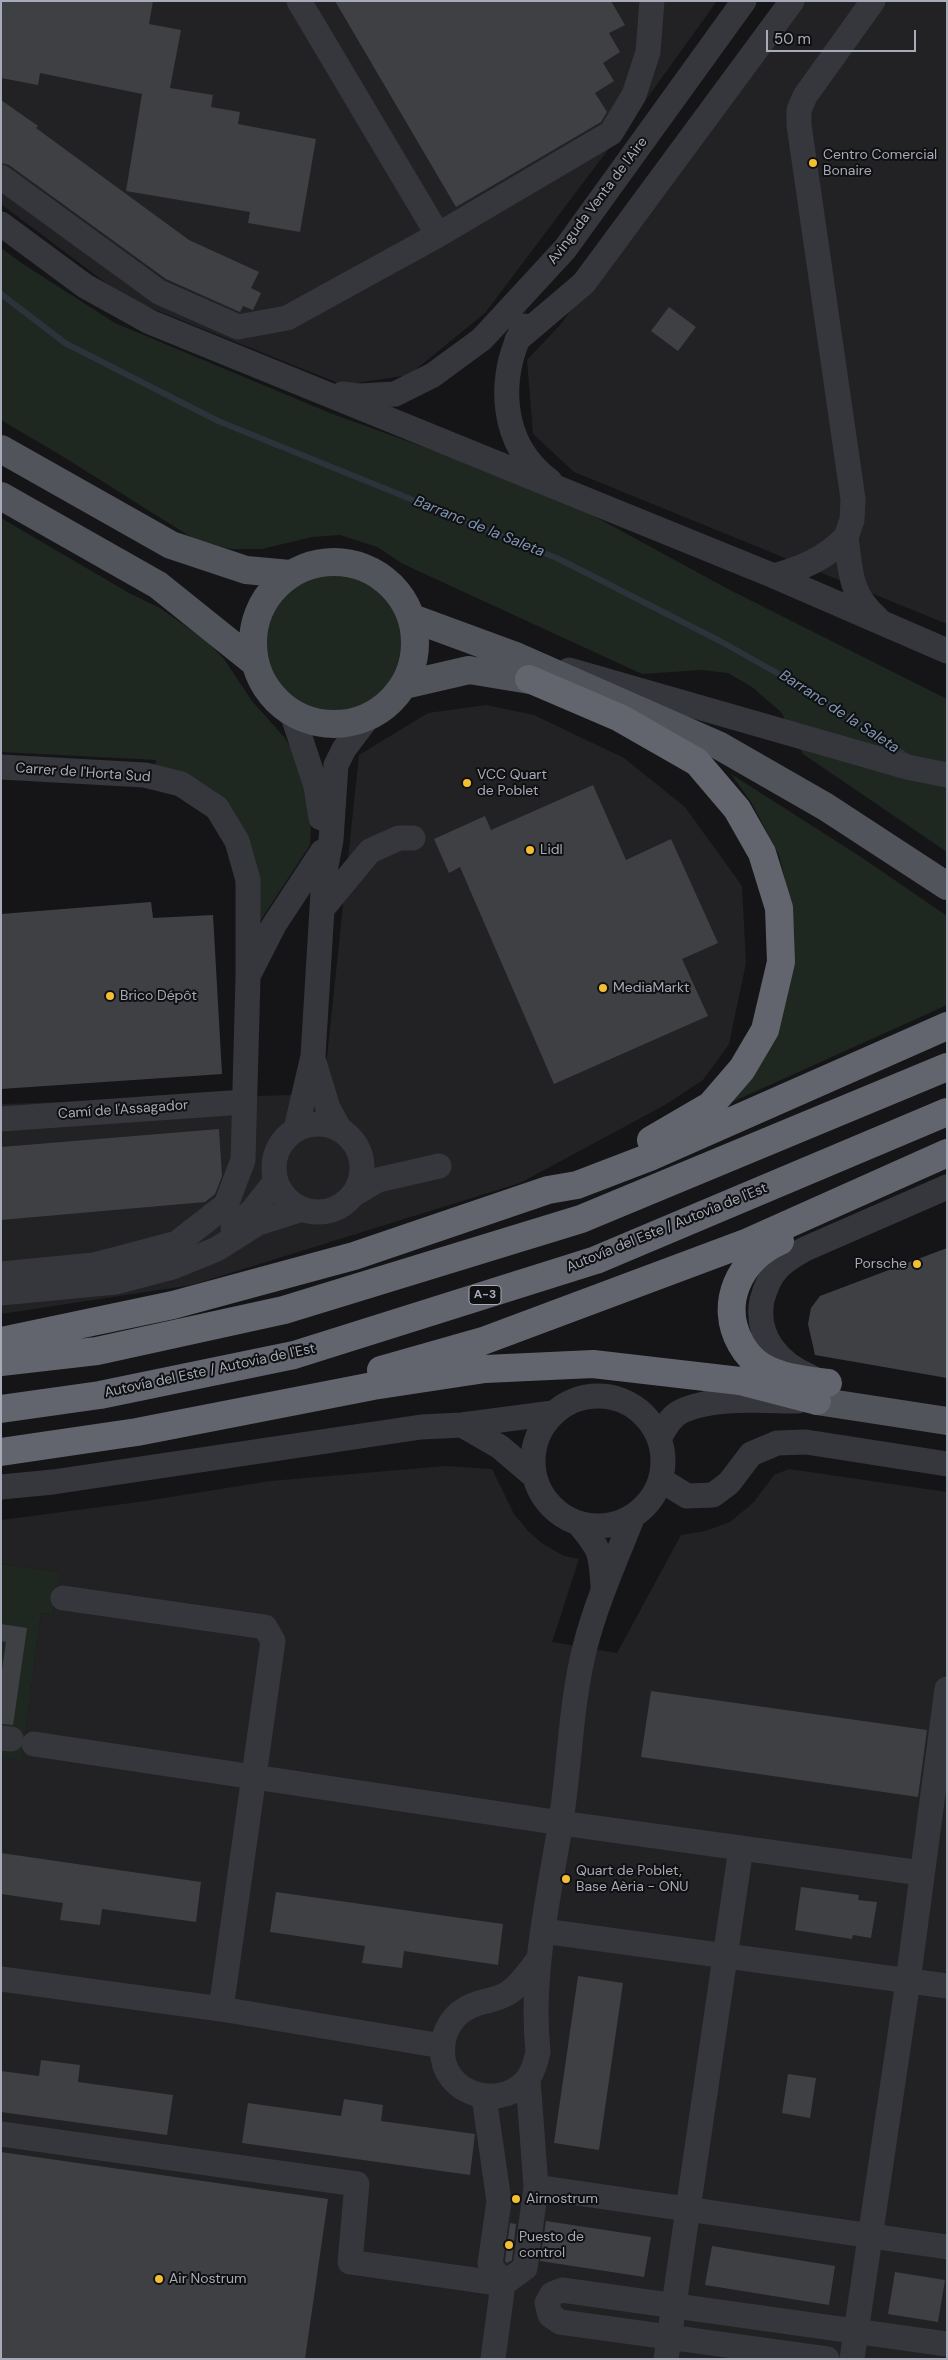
<!DOCTYPE html>
<meta charset="utf-8">
<style>
body{margin:0}
#map{position:relative;width:948px;height:2360px;overflow:hidden;background:#151517;font-family:"DM Sans",sans-serif}
canvas{display:block}
.frame{position:absolute;inset:0;border:2px solid #a7abb7;pointer-events:none}
.scale{position:absolute;left:766px;top:30px;width:150px;height:22px;box-sizing:border-box;border:2px solid #a7abb7;border-top:0;padding-left:6px;font-size:15px;line-height:18px;white-space:nowrap;color:#a7abb7;-webkit-text-stroke:4px #101012;paint-order:stroke}
</style>
<div id="map">
<canvas width="948" height="2360"></canvas>
<div class="frame"></div>
<div class="scale">50 m</div>
</div>
<script>
const g = document.querySelector('canvas').getContext('2d');
g.lineJoin = 'round';
function fillPath(path, color) {
  g.fillStyle = color;
  g.fill(path, 'evenodd');
}
function strokePath(path, color, width, dash) {
  g.strokeStyle = color;
  g.lineWidth = width;
  g.lineCap = dash ? 'butt' : 'round';
  g.setLineDash(dash || []);
  g.stroke(path);
}
function write(font, color, halo, rows, align = 'center') {
  g.font = font + ' "DM Sans",sans-serif';
  g.lineWidth = 4;
  g.setLineDash([]);
  g.textBaseline = 'middle';
  g.strokeStyle = halo;
  g.fillStyle = color;
  for (const [text, x, y, turn = 0] of rows) {
    g.save();
    g.translate(x, y);
    g.rotate((+turn || 0) * Math.PI / 180);
    g.textAlign = isNaN(turn) ? turn : align;
    if (halo) g.strokeText(text, 0, 0);
    g.fillText(text, 0, 0);
    g.restore();
  }
}
const built = new Path2D(`
 M1,1H717L653,90L485,313L409,375L343,385L126,298L1,204Z
 M800,1H947V624L574,472L533,434L527,360L560,325Z
 M486,705L534,715L624,758L685,807L742,886L746,963L729,1044L703,1080L665,1105L520,1183L192,1285L1,1314V1104L323,1094L359,755L428,713Z
 M446,1466L492,1469L514,1514L528,1531L543,1544L564,1556L579,1559L552,1642L617,1653L681,1535L705,1531L730,1522L753,1503L774,1475L789,1469L947,1492V2359H1V1757L22,1759L41,1613L52,1615L58,1572L1,1564V1520L146,1501L270,1481Z`);
const green = new Path2D(`
 M1,248L23,264L115,323L330,413L528,485L592,515L728,589L947,699V852L803,754L781,712L752,687L728,673L702,670L642,674L403,564L377,547L340,535L312,537L262,549H230L194,539L62,456L1,420Z
 M1,518L129,593L160,608L208,642L224,659L252,701L285,738L300,764L308,794L311,827L310,845L253,932L245,835L155,766L156,760L1,752Z
 M266 643a68 68 0 1 1 136 0a68 68 0 1 1-136 0Z
 M731,774L861,857L947,916V1005L732,1102L748,1073L789,985L794,937L789,897L779,855L751,802Z
 M1,1564L59,1572L52,1615L41,1613L22,1760L1,1757Z`);
const stream = new Path2D(`
 M1,294L65,343L218,421L559,559L720,641L809,691L908,757`);
const building = new Path2D(`
 M1,1H153L149,24L181,30L170,88L213,95L211,107L240,112L238,124L316,139L300,232L248,223L250,212L126,191L142,94L40,73L38,85L1,78Z
 M335,1H611L625,25L609,33L620,52L603,63L614,81L595,93L607,112L601,122L456,207Z
 M1,100L38,126L36,128L189,240L259,272L251,288L261,293L253,310L243,306L240,312L166,279L9,165L1,163Z
 M669,307L696,327L678,351L651,331Z
 M593,785L626,860L671,839L718,943L682,959L708,1016L554,1084L460,867L449,873L434,839L485,816L491,830Z
 M151,902L153,918L213,915L222,1074L1,1089V914Z
 M219,1129L222,1176L215,1194L205,1202L1,1220V1147Z
 M947,1248V1378L815,1355L808,1324L811,1308L820,1296Z
 M1,1624L27,1628L13,1725L1,1724V1677L6,1642L1,1641Z
 M651,1691L927,1730L918,1797L641,1757Z
 M1,1853L201,1882L196,1922L102,1909L100,1925L60,1920L63,1903L1,1894Z
 M801,1887L859,1895L858,1900L877,1902L871,1938L853,1935L852,1939L795,1930Z
 M276,1892L503,1924L498,1965L404,1951L402,1968L362,1963L365,1946L270,1932Z
 M578,1976L623,1983L599,2150L554,2143Z
 M41,2060L80,2065L78,2082L173,2095L167,2135L1,2112V2071L39,2076Z
 M788,2074L816,2078L810,2118L782,2113Z
 M344,2099L383,2105L381,2121L475,2134L470,2175L242,2143L248,2103L341,2116Z
 M1,2152L328,2199L305,2359H1Z
 M546,2221L651,2237L644,2277L540,2261Z
 M510,2223L516,2224L512,2260L507,2263L505,2261Z
 M712,2246L835,2266L829,2305L705,2285Z
 M895,2272L945,2280L938,2322L888,2314Z`);
const minor = new Path2D(`
 M299,1L438,235
 M1,177L159,292L238,327L287,318L438,235L611,133L634,95L648,52L652,1
 M1,224L85,286L150,322L774,576L947,651
 M524,326C497,378 499,444 550,481
 M517,340L584,283L792,1
 M342,394L359,396L395,394L433,375L482,339L565,249L744,1
 M846,537L852,520L853,499L799,125V110L805,96L873,1
 M774,576C802,568 825,559 846,537C851,572 849,593 877,618
 M569,670L907,767L947,775
 M292,713L316,786L321,818
 M1,767L145,775L181,784L217,808L237,841L248,880V977L243,1160L226,1205L177,1243L94,1265L1,1274
 M322,909L370,851L399,838H413
 M250,972L274,925L322,852
 M313,1059L328,1108L339,1128
 M1,1119L244,1102
 M274 1168a44 44 0 1 1 88 0a44 44 0 1 1-88 0Z
 M296,1129L313,1056L324,876L331,840L336,765L344,749L369,716
 M356,1193L378,1180L439,1166
 M233,1228L253,1210L275,1182
 M1,1293L116,1282L173,1267L217,1249L258,1223L302,1209
 M811,1377C779,1364 755,1337 762,1300C765,1289 769,1278 777,1269C785,1260 794,1255 805,1249L947,1187
 M533 1461a65 65 0 1 1 130 0a65 65 0 1 1-130 0Z
 M462,1425L500,1447L534,1476
 M660,1437C665,1427 671,1416 682,1411C713,1396 765,1401 798,1401
 M661,1480L687,1496L713,1495L729,1483L751,1454L777,1443L806,1442L947,1464
 M1,1487L53,1482L421,1427L462,1425L553,1413
 M578,1523C600,1549 601,1552 603,1586
 M63,1598L265,1627L273,1641L221,2009
 M1,1738L11,1739
 M34,1744L561,1823L921,1873
 M543,1931L947,1986
 M539,1959C530,1970 520,1986 508,1993C497,2000 487,2000 476,2004C452,2012 440,2034 443,2058C449,2098 506,2110 529,2077C534,2069 536,2061 538,2052C530,1977 548,1901 560,1827C570,1768 570,1706 585,1647C596,1603 616,1559 633,1516
 M1,1979L221,2009L442,2046
 M484,2097L499,2201L490,2264L503,2284L493,2359
 M1,2134L357,2184L350,2262L503,2284L525,2268L536,2187L528,2079
 M536,2187L947,2247
 M666,2359L741,1848
 M827,2359L560,2322L550,2315L547,2303L552,2294L562,2290L947,2344
 M852,2359L908,1981L947,1689`);
const major = new Path2D(`
 M1,449L171,545L246,570L290,574
 M1,496L158,585L254,662
 M253 643a81 81 0 1 1 162 0a81 81 0 1 1-162 0Z
 M412,618L518,657L718,745L826,807L947,886
 M404,685L469,670L554,684
 M817,1401L947,1421`);
const highway = new Path2D(`
 M529,679L620,718L697,762L737,809L762,853L779,908L781,962L765,1030L742,1069L711,1105L651,1140
 M780,1241C740,1259 718,1303 741,1344C746,1353 752,1360 761,1366C781,1378 805,1380 828,1383
 M1,1341L173,1305L354,1256L548,1190L577,1185L650,1157L947,1026
 M1,1362L97,1351L284,1310L581,1219L947,1067
 M381,1370L483,1341L748,1242L947,1153
 M1,1409L100,1395L294,1355L596,1260L947,1112
 M1,1452L137,1432L373,1386L485,1369L593,1364L740,1381L817,1401`);
const markers = [
 [813,163,5,"#f2be32"],
 [467,783,5,"#f2be32"],
 [530,850,5,"#f2be32"],
 [603,988,5,"#f2be32"],
 [110,996,5,"#f2be32"],
 [917,1264,5,"#f2be32"],
 [566,1879,5,"#f2be32"],
 [516,2199,5,"#f2be32"],
 [509,2245,5,"#f2be32"],
 [159,2279,5,"#f2be32"]
];
const shields = [
 [485,1295,32]
];
const shieldNames = [
 ["A-3",485,1295]
];
const poiNames = [
 ["Centro Comercial",823,155],
 ["Bonaire",823,171],
 ["VCC Quart",477,775],
 ["de Poblet",477,791],
 ["Lidl",540,850],
 ["MediaMarkt",613,988],
 ["Brico Dépôt",120,996],
 ["Porsche",907,1264,"right"],
 ["Quart de Poblet,",576,1871],
 ["Base Aèria - ONU",576,1887],
 ["Airnostrum",526,2199],
 ["Puesto de",519,2237],
 ["control",519,2253],
 ["Air Nostrum",169,2279]
];
const streetNames = [
 ["Avinguda Venta de l'Aire",598,201,-53],
 ["Carrer de l'Horta Sud",83,773,4],
 ["Camí de l'Assagador",123,1110,-4],
 ["Autovía del Este / Autovia de l'Est",667,1228,-22],
 ["Autovía del Este / Autovia de l'Est",210,1371,-12]
];
const waterNames = [
 ["Barranc de la Saleta",479,527,22],
 ["Barranc de la Saleta",839,712,33]
];
fillPath(built, '#222124');
fillPath(green, '#1f2721');
strokePath(stream, '#2b333b', 6);
fillPath(building, '#3f4044');
strokePath(minor, '#36373c', 25);
strokePath(major, '#52545b', 28);
strokePath(highway, '#62656d', 28);
for (const [x, y, r, color] of markers) {
  const dot = new Path2D();
  dot.arc(x, y, r, 0, 2 * Math.PI);
  g.fillStyle = color;
  g.fill(dot);
  strokePath(dot, '#101012', 2);
}
for (const [x, y, w] of shields) {
  const box = new Path2D();
  box.roundRect(x - w / 2, y - 9.5, w, 19, 4);
  g.fillStyle = '#101012';
  g.fill(box);
  strokePath(box, '#a7abb7', 1);
}
write('bold 12px', '#a7abb7', null, shieldNames);
write('14px', '#a7abb7', '#101012', poiNames, 'left');
write('14px', '#a7abb7', '#101012', streetNames);
write('italic 15px', '#7e97b3', '#101012', waterNames);
</script>
